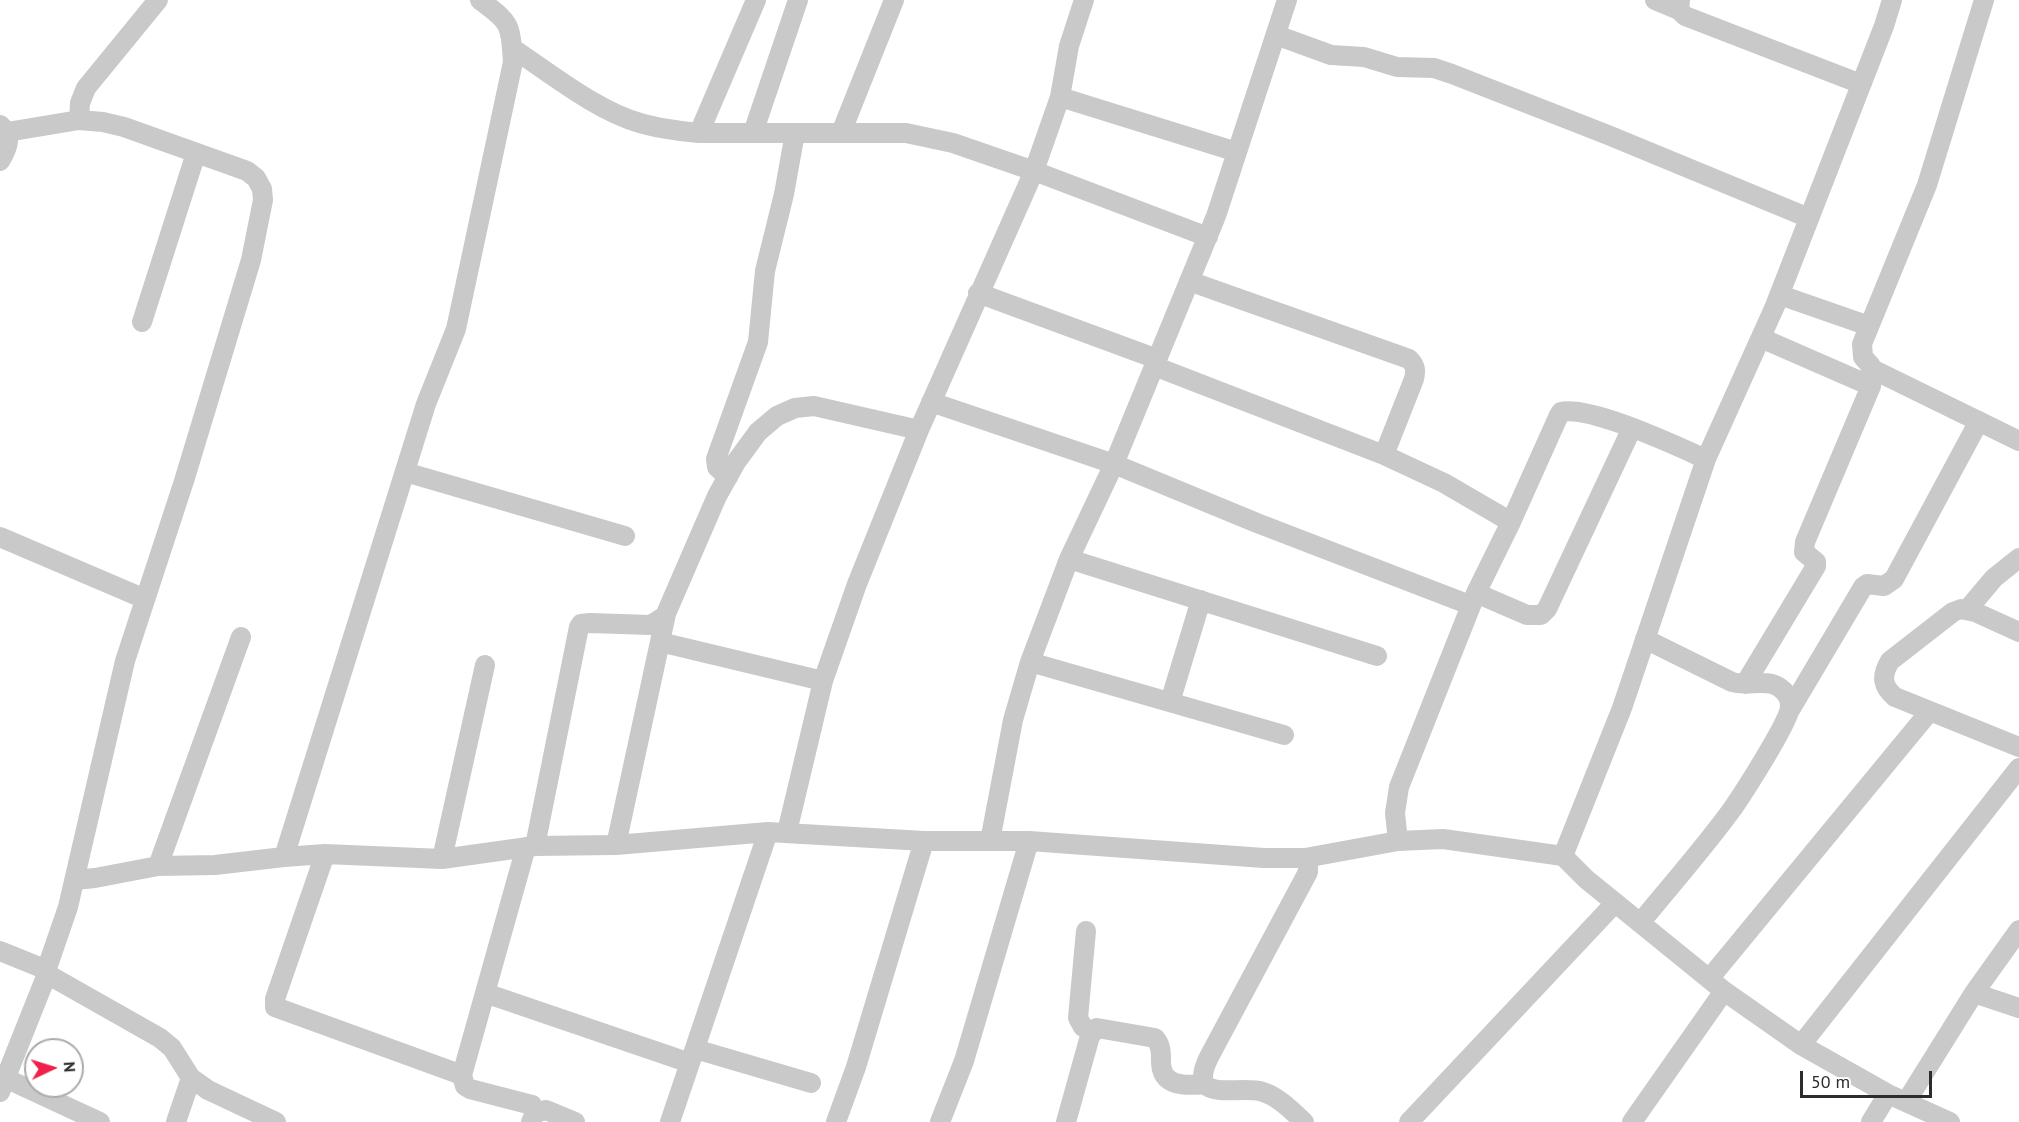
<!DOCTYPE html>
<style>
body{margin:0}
#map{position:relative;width:2019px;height:1122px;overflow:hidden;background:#fff;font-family:"PT Sans",sans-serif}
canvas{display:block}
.north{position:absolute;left:24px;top:1038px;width:60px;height:60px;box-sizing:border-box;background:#fff;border:2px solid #ababab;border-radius:50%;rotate:86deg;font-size:16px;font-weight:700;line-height:24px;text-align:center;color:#2c2c2c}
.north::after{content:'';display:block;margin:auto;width:21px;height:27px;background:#ef214b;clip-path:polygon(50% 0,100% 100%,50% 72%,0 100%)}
.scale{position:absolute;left:1800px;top:1071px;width:132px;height:27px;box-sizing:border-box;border:3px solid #2c2c2c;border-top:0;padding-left:8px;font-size:18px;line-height:21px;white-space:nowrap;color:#2c2c2c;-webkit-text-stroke:4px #fff;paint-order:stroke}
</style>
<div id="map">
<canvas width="2019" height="1122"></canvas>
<div class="north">N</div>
<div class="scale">50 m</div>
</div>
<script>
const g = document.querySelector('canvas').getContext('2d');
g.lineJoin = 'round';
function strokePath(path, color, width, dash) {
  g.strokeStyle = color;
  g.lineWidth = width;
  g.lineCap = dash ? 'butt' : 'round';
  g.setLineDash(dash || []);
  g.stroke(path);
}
const street = new Path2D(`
 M1655,0L1679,10
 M1680,0L1679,10L1685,16L1861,84
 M1276,35L1331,55L1364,57L1397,67L1434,68L1452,74L1608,135L1809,218
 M512,48C550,73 597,111 640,123C660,129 679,131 699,133H906L953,143L1034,171L1208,237
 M1060,97L1237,152
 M79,120L80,103L86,88L158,0
 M0,125C13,136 8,148 0,161
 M7,132L79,120L103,122L124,127L247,171L256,178L262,189L263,200L251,260L184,481L125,661L68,907L46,971
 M699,133L756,0
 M753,133L798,0
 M841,133L894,0
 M1189,281L1409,359C1416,366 1416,371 1414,379L1384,455
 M978,293L1157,359
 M1780,295L1869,326
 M142,322L196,153
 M1761,338L1871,386
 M1154,366L1384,455L1444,483L1511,522
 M1872,369L2019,441
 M931,402L1114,464L1257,523L1470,605
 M405,472L625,536
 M728,477L717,467L716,459L758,342L765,271L784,194L795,133
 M0,537L145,599
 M1069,559L1377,656
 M1476,593L1527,615H1541L1547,609L1632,428
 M1967,610L1994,578L2019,558
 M2019,632L1975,612L1961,609L1953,612L1890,661C1881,676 1882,686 1895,697L2019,747
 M660,642L823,681
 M1030,662L1284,735
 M1745,684L1816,566V562L1804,552L1805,542L1871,386V366L1863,357L1862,344L1927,185L1984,0
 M1170,702L1201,600
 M1790,710L1863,587L1867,584L1884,586L1894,579L1979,421
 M787,832L823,681L857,584L919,430L1034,171L1060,97L1069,46L1084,0
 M990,841L1013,720L1030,662L1069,559L1114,464L1216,216L1287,0
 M1398,841L1395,813L1399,787L1476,593L1511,522L1559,415L1561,412C1590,405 1676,446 1706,459
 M616,845L666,614
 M535,846L579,627L581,624L590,623L651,625L665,616L717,496L736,462L758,432L777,416L795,408L814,406L919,430
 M526,847L462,1075L465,1086L470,1089L532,1105L535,1113L531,1122
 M325,854L275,999V1007L462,1075
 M1563,856L1622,708L1706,459L1775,306L1884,26L1892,0
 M284,857L426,404L456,329L513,62C510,22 511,24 480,0
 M442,859L485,665
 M158,866L241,637
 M75,880L95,878L158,866L215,865L284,857L325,854L442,859L535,846L616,845L768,832L924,841H1029L1264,858H1305L1398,841L1443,839L1563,856L1586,879L1724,991L1801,1045L1888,1094L1950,1122
 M1640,923C1671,885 1704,848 1733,808C1744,792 1787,725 1790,708C1790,703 1790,699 1787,695C1772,674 1751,688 1732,682L1645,639
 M1086,931L1078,1018L1083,1027L1093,1031
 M0,951L42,968L47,974L0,1092
 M47,974L160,1038L172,1048L191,1078L208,1090L276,1122
 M1709,979L1930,711
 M485,993L690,1063
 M1974,993L2019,1008
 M1801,1045L2019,768
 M695,1049L811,1083
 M5,1078L100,1122
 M1906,1102L1974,993L2019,930
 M535,1113L546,1110L575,1122
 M176,1122L191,1078
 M670,1122L768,832
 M836,1122L856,1067L924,841
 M940,1122L964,1061L1029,841
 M1066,1122L1090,1036L1097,1028L1155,1038C1161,1045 1161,1052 1161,1061C1161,1087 1185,1086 1205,1084
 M1304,1122C1292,1111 1279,1097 1263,1092C1239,1084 1185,1106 1209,1057L1308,872V866L1305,858
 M1409,1122L1615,903
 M1632,1122L1724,991
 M1871,1122L1888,1094`);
strokePath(street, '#c9c9c9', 20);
</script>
